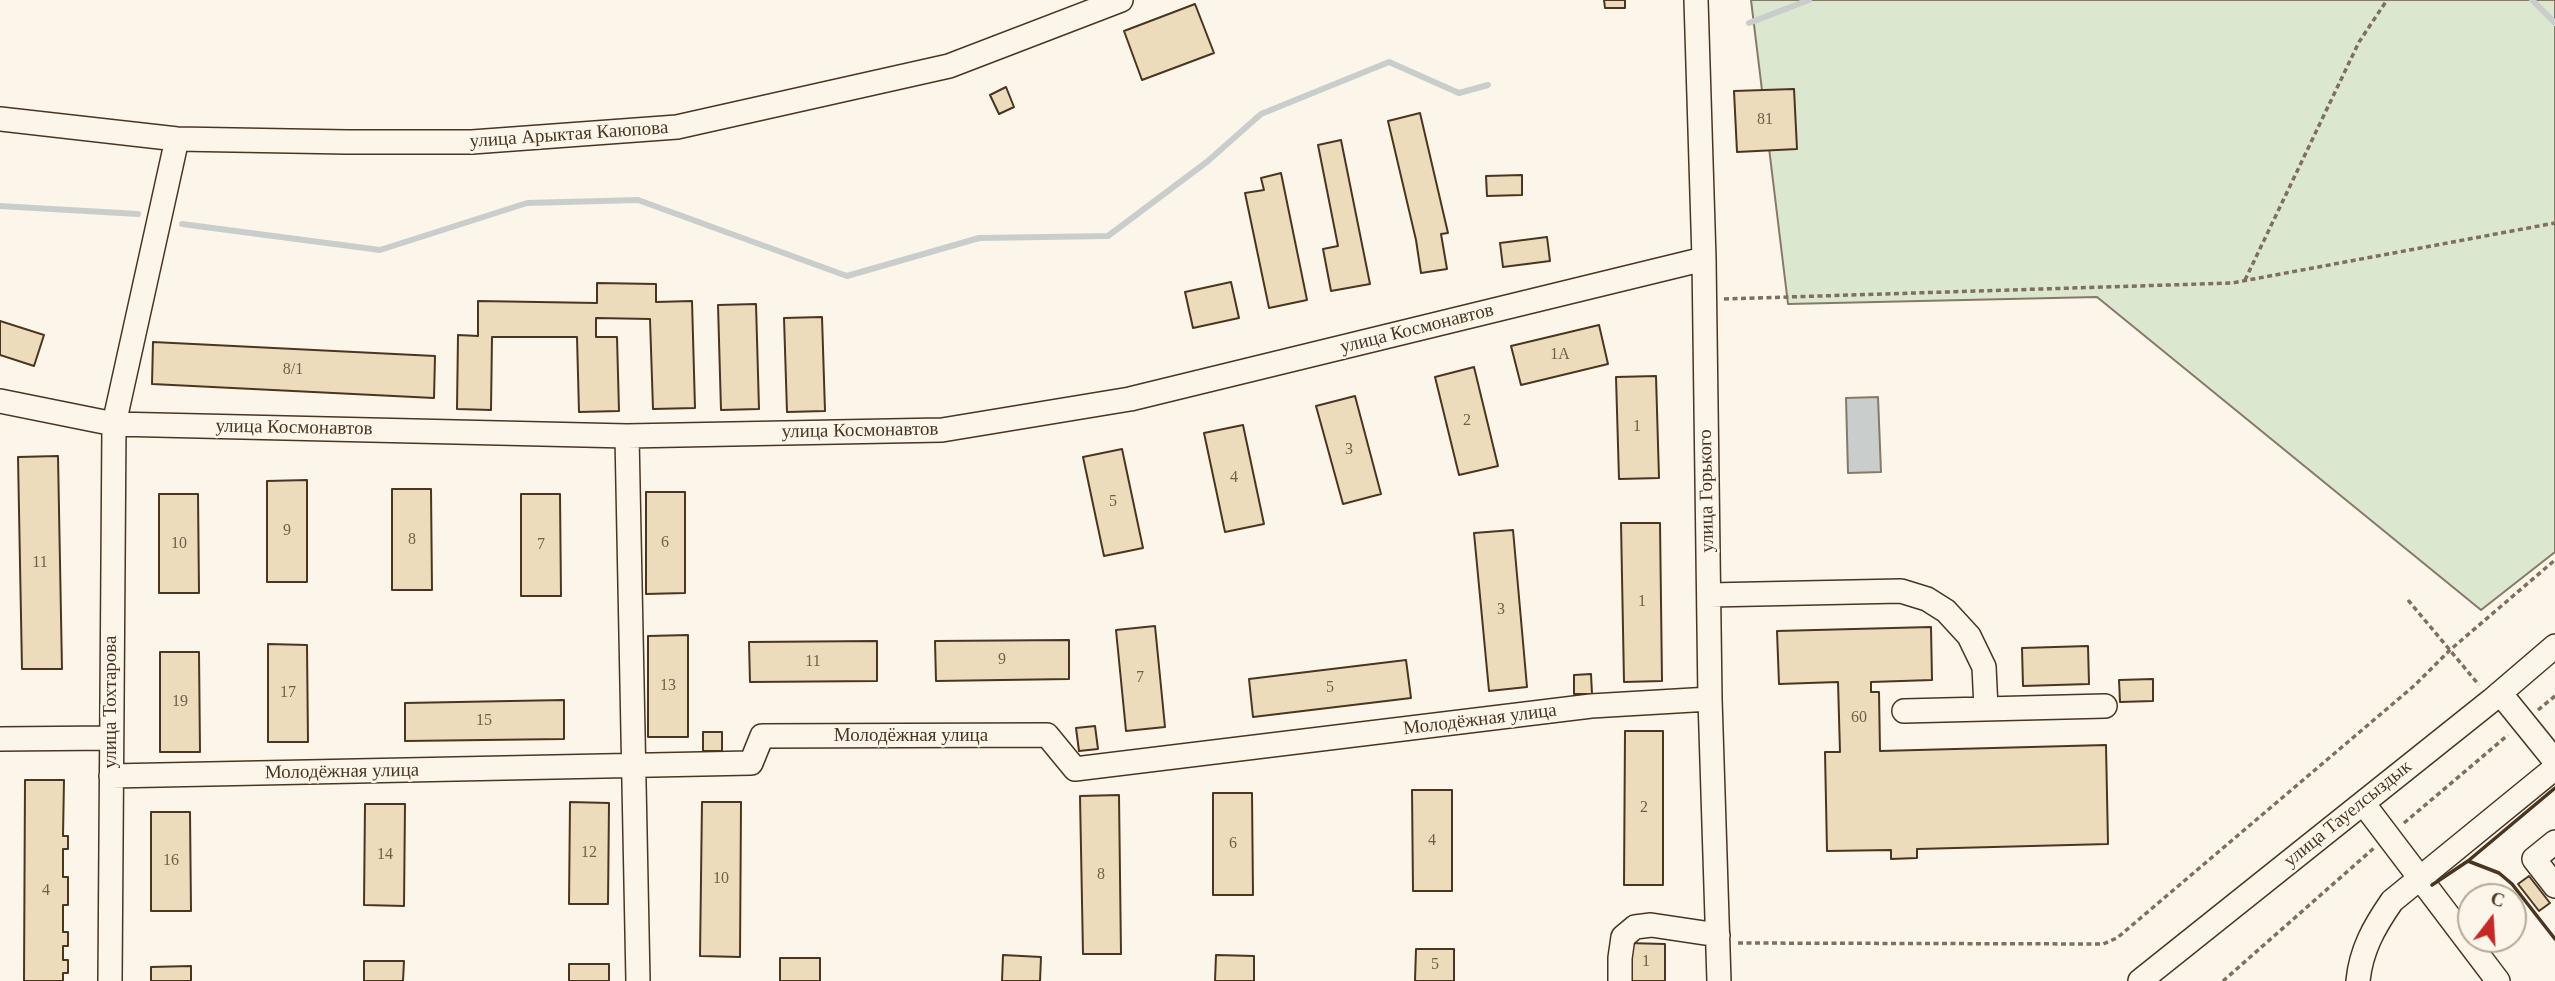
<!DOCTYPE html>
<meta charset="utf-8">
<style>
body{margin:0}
#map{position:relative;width:2555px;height:981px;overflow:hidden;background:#fbf6e9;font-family:"Times New Roman",serif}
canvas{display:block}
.north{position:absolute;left:2457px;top:883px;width:70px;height:70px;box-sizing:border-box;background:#fbf6e9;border:2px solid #b4a999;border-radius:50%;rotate:17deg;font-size:19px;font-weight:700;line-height:28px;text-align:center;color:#4a3520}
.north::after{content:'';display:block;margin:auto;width:24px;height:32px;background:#c62828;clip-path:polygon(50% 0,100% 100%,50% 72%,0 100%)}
</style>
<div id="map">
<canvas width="2555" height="981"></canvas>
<div class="north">С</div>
</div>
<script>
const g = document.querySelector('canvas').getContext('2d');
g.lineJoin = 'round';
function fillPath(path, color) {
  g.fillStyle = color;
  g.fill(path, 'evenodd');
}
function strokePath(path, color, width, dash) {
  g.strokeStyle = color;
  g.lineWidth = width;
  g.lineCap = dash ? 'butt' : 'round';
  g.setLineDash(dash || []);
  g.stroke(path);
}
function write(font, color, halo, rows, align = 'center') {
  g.font = font + ' "Times New Roman",serif';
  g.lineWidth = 5;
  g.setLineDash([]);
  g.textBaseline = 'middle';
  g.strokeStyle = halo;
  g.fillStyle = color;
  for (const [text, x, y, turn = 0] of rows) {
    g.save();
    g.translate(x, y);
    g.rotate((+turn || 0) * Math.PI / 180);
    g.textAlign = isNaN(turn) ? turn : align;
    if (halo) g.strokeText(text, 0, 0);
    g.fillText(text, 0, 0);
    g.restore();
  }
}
const green = new Path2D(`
 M1751,0H2555V552L2481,610L2097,297L1788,304Z`);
const water = new Path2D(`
 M1878,397L1881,472L1848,473L1846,398Z`);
const stream = new Path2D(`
 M2532,0L2555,23
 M1749,23L1809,0
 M0,206L138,214
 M182,224L380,250L527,203L638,200L847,276L979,238L1108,236L1208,161L1261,114L1389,62L1459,93L1488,85`);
const building = new Path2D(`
 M1604,0H1625V8H1605Z
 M1195,4L1214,53L1142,80L1124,31Z
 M1006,87L1014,107L999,114L990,95Z
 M1794,89L1797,149L1737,152L1734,91Z
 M1420,113L1448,233L1441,234L1447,269L1421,273L1416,240L1388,121Z
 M1341,140L1370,284L1331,291L1323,249L1338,246L1318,145Z
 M1281,173L1307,300L1269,308L1245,193L1264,190L1261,178Z
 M1522,175V195L1487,196L1486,176Z
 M1547,237L1550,261L1503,267L1500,243Z
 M1231,282L1239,318L1193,328L1185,292Z
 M597,283L656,284V302L692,301L695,408L653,409L650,319L596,318V337H617L619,411L579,412L577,337H492L491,410L457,409L458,335L478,336V301L597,303Z
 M756,304L759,409L721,410L718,305Z
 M822,317L825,411L787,412L784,318Z
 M0,321L44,335L34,366L0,355Z
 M1599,325L1608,364L1521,385L1511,346Z
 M153,342L435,356L434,398L152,384Z
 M1474,367L1498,466L1459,475L1435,377Z
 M1656,376L1659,478L1619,479L1616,377Z
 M1355,396L1381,494L1343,504L1316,406Z
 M1243,425L1264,524L1225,532L1204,433Z
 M1122,449L1143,548L1104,556L1083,457Z
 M58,456L62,669H22L18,457Z
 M307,480V582H267V481Z
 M392,489H431L432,590H392Z
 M646,492H685V593L646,594Z
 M159,494H198L199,593H159Z
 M521,494H560L561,596H521Z
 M1621,523H1660L1662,681L1624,682Z
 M1513,530L1527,687L1489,691L1474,533Z
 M1155,626L1165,727L1126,731L1116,630Z
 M1931,627L1932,680L1871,682V692H1879L1880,751L2106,745L2108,844L1917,849V858L1891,859V850L1827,851L1825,752H1840L1838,682L1779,684L1777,631Z
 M688,635V737H648V636Z
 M1069,640V679L936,681L935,641Z
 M877,641V681L750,682L749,642Z
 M268,644L307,645L308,742H268Z
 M2088,646L2089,684L2023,686L2022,648Z
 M160,652H199L200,752H160Z
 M1406,660L1411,698L1253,717L1249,679Z
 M1591,674L1592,694H1574V675Z
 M2153,679V701L2120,702L2119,680Z
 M564,700V739L405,741V703Z
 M1095,726L1098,749L1079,751L1076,728Z
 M1625,731H1663V885H1624Z
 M703,732H722V751H703Z
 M25,780H64L63,836H68V849H63V877H68V905H63V932H68V946H63V960H68V973H63V981H24Z
 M1412,790H1452V891H1413Z
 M1213,793H1252L1253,895H1213Z
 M1119,795L1121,954H1083L1080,796Z
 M570,802L609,803L608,904H569Z
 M702,802H741L740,957L700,956Z
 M365,804H405L404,906L364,905Z
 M151,812H190L191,911H151Z
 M2529,876L2550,903L2539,911L2518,884Z
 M1627,943L1665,944V981H1627Z
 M1416,949H1454V981H1415Z
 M1003,955L1041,957L1040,981H1002Z
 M1216,955L1254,956V981H1215Z
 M780,958H820V981H780Z
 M364,961H404L403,981H364Z
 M569,964H609V981H569Z
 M191,966V981H151V967Z`);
const path = new Path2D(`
 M2245,280L2359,42L2387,0
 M1724,299L2232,283L2555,223
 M2408,600L2479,685
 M2538,710L2555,696
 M2404,823L2508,735
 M1738,943L2103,944L2117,938L2415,685L2450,650L2555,560
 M2223,981L2374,848`);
const minor = new Path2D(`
 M1696,0L1704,259L1710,699L1719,981
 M0,119L177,139L347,142H472L677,127L949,66L1121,0
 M0,401L114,424L627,436L942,430L1130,399L1704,259
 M627,436L638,981
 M1709,595L1901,591L1927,599L1946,611L1969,636L1984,667L1986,708
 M2500,693L2555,761
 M1904,711L2105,706
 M0,739L111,738
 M111,776L751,763L762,736L1047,735L1075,769L1591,706L1710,699
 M2363,803L2498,981
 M2555,842L2534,859L2555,886
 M110,981L114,424L177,139
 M1620,981V958L1623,937L1635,927L1651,925L1718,935
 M2140,981L2492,700L2555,646
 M2358,981C2361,950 2374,927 2392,901L2555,768`);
const wall = new Path2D(`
 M2468,861L2499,873L2512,884L2555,939
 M2432,885L2468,861L2555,788`);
const numberNames = [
 ["81",1765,120],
 ["1А",1560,355],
 ["8/1",293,370],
 ["2",1467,421],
 ["1",1637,427],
 ["3",1349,450],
 ["4",1234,478],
 ["5",1113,502],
 ["9",287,531],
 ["8",412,540],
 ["6",665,543],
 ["10",179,544],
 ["7",541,545],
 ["11",40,563],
 ["1",1642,602],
 ["3",1501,610],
 ["9",1002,660],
 ["11",813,662],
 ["7",1140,678],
 ["13",668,686],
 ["5",1330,688],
 ["17",288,693],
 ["19",180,702],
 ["60",1859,718],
 ["15",484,721],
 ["2",1644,808],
 ["4",1432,841],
 ["6",1233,844],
 ["12",589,853],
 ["14",385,855],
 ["16",171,861],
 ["8",1101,875],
 ["10",721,879],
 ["4",46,891],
 ["1",1646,962],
 ["5",1435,965]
];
const streetNames = [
 ["улица Арыктая Каюпова",569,135,-4],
 ["улица Космонавтов",1417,329,-14],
 ["улица Космонавтов",294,428,1],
 ["улица Космонавтов",860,431,-1],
 ["улица Горького",1707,491,-91],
 ["улица Тохтарова",111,702,-90],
 ["Молодёжная улица",1480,720,-7],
 ["Молодёжная улица",911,736],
 ["Молодёжная улица",342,772,-1],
 ["улица Тауелсыздык",2348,814,-39]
];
fillPath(green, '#dce7d0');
strokePath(green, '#887966', 2);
fillPath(water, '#c9cecd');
strokePath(water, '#887966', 2);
strokePath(stream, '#c9cecd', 6);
fillPath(building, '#ecdcbc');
strokePath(building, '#4a3520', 2);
strokePath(minor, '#4a3520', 26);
strokePath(path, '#7f6f5c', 3.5, [5, 3.5]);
strokePath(minor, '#fbf6e9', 23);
strokePath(wall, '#4a3520', 3.5);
write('16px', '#725f47', null, numberNames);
write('19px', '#4a3520', '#fbf6e9', streetNames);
</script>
